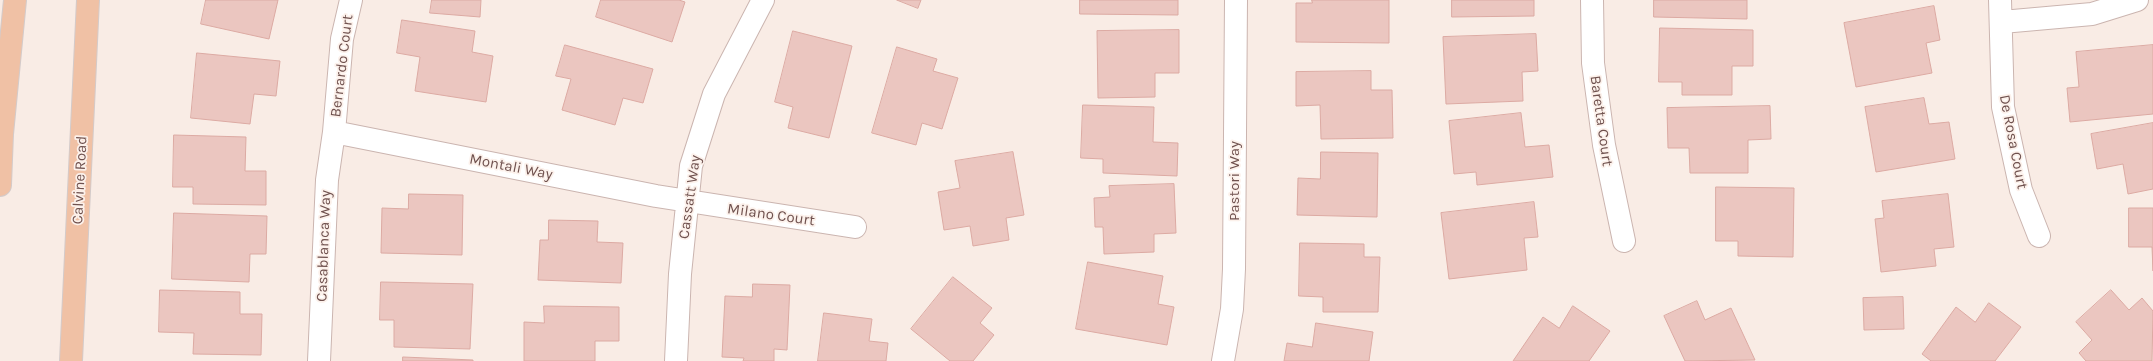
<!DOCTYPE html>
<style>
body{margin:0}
canvas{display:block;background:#f9ece5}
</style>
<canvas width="2153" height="361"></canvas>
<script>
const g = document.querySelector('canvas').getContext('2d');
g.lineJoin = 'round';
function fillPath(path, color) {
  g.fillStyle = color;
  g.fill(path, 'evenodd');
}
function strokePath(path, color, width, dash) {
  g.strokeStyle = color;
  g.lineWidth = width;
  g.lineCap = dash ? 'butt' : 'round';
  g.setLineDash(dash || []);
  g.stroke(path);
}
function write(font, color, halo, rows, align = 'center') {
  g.font = font + ' Karla,sans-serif';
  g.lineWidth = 3.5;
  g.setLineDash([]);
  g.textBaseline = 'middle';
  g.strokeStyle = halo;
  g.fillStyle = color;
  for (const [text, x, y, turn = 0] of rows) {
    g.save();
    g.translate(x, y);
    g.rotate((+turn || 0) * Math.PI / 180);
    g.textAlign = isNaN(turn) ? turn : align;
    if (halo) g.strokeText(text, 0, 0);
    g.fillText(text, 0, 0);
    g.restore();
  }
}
const building = new Path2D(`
 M206,0H278L269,39L201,24Z
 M432,0H481L480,17L430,13Z
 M601,0H679L685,2L672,42L596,17Z
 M897,0H921L918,8Z
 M1080,0H1178V15L1080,14Z
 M1312,0H1389V43L1296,42V3H1312Z
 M1452,0H1534V16L1452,17Z
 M1654,0H1747V19L1654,17Z
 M1934,6L1940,40L1926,43L1932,73L1856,87L1844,23Z
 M402,20L475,31L472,52L493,56L486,102L415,91L420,57L397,53Z
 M1660,28L1753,30V66H1732V95H1682V82H1659Z
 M1179,30V73H1155V97L1098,98L1097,31Z
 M793,31L852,46L829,138L788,128L793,107L775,102Z
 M1536,34L1538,71L1522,72L1523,101L1446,104L1443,37Z
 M565,45L653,69L643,103L623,98L615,125L562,110L571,79L556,76Z
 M2153,45V114L2070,122L2067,88L2079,87L2076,52Z
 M897,47L937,59L933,71L958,78L942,129L922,123L916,145L872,133Z
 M197,53L280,61L276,96L254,94L250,124L191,118Z
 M1371,71V90H1392L1393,138L1321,139L1320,105L1296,106V72Z
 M1924,98L1929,124L1949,122L1955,159L1876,172L1865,107Z
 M1083,105L1154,107L1153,142L1178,143L1177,176L1103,173V159L1081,158Z
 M1770,106L1771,139L1748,140V173H1690L1689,148H1668L1667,108Z
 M1521,113L1525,147L1549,145L1553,177L1477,185L1476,172L1454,174L1449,121Z
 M2153,123V189L2128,194L2123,164L2097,169L2091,134Z
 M174,135L246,137L245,171H266V205L193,204V187H173Z
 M1013,152L1024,215L1006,218L1009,240L973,246L970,226L944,230L938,192L960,188L955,161Z
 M1321,152L1378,153L1377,217L1297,215L1298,178L1320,179Z
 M1174,184L1176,233L1154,234V252L1104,254L1103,227H1095L1094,198L1110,197L1109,186Z
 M1716,187L1794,188L1793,257L1738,256V241H1716Z
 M409,194L463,195L462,255L381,253L382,208L408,209Z
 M1948,194L1954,247L1934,249L1936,266L1881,272L1875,219L1884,218L1882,201Z
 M1534,202L1538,237L1524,238L1527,270L1449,279L1441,213Z
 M2129,208H2153V271L2152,247H2129Z
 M174,213L267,216L266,254H250L249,282L172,279Z
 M549,220L598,221L597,242L623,243L621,283L538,280L540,240H548Z
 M1300,243L1364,244V257H1380L1378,312H1323V297L1299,296Z
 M1088,262L1163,276L1158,304L1174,307L1167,345L1076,329Z
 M953,277L992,308L980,323L994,335L973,361H950L911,329Z
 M381,282L473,284L470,349L394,347V320H380Z
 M753,284L790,285L787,350L774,349V361H743L744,358L722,357L725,296L752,297Z
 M160,290L240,292V314H262L261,355L193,354L194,333L159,332Z
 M2111,290L2129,310L2142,298L2153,311L2152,361H2086L2079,353L2092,340L2076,322Z
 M1903,297L1904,329L1864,330L1863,298Z
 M1697,301L1705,320L1731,308L1755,360L1685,361L1664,316Z
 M1989,303L2021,327L1995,361H1931L1922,354L1956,307L1975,322Z
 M544,306L619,307V341H595V361H524V322L544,323Z
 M1573,306L1610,331L1589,361H1513L1543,317L1559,328Z
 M824,313L872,319L869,341L888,343L886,361H818Z
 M1316,323L1373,332L1369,361H1284L1287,343L1312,347Z
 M403,357L473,360V361H403Z`);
const minor = new Path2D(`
 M1592,0L1593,63L1604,145L1624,241
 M2000,0L2003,107L2021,190L2039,236
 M2002,22L2092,14L2137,0
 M334,132L656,196L855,227
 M319,361L327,180L334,132L342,39L351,0
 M676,361L680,274L691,166L714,94L763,0
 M1223,361L1232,309L1234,269L1236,0`);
const major = new Path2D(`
 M0,185L2,134L15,0
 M71,361L88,0`);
const streetNames = [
 ["Bernardo Court",342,66,-83],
 ["Baretta Court",1601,121,82],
 ["De Rosa Court",2013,142,79],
 ["Montali Way",511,167,11],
 ["Calvine Road",80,180,-87],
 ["Pastori Way",1235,181,-90],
 ["Cassatt Way",690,197,-82],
 ["Milano Court",771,215,8],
 ["Casablanca Way",324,246,-88]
];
fillPath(building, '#ebc6c0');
strokePath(building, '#dcaaa3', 1);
strokePath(minor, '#cbb5b0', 24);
strokePath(major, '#d4cbca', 24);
strokePath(minor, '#fff', 22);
strokePath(major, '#f0c1a5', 22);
write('15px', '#6f514e', '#fcf1eb', streetNames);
</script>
